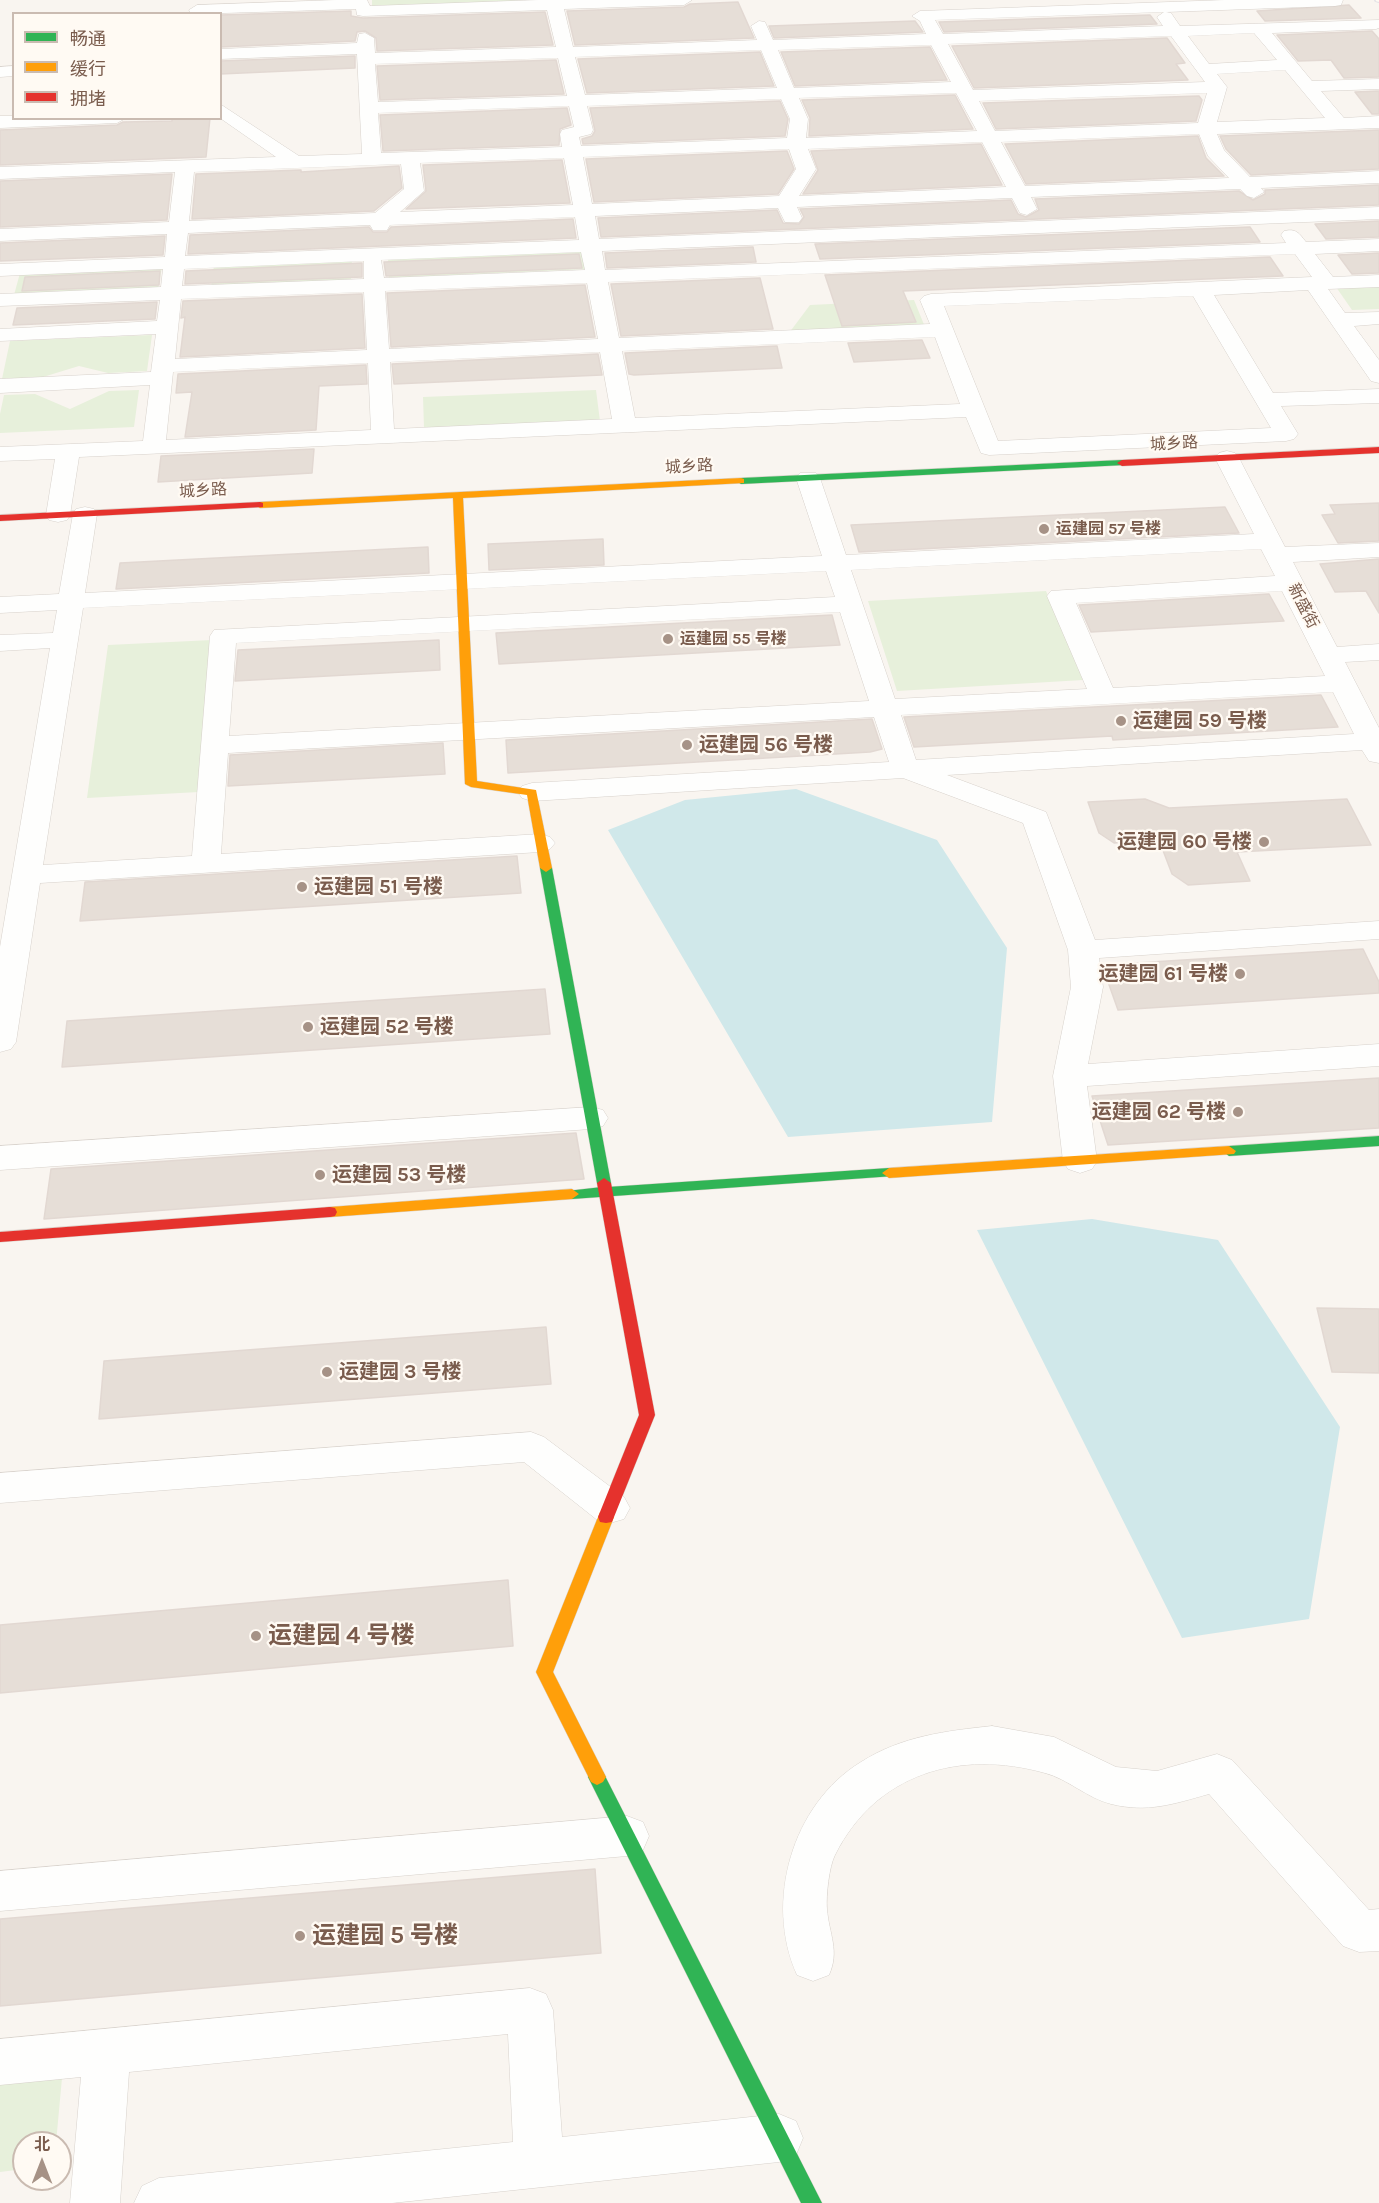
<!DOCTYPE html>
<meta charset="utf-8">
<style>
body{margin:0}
#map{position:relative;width:1379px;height:2203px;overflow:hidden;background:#f9f5f0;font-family:Karla,"Noto Sans SC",sans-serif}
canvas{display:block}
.legend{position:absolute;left:12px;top:12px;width:210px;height:108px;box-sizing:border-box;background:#fffaf3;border:2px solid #cabbb1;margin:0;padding:8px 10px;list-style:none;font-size:18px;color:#7a5c4d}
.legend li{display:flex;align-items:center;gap:12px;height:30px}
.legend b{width:30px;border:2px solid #cabbb1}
.north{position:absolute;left:12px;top:2131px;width:60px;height:60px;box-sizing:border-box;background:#fffaf3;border:2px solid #cabbb1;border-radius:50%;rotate:0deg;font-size:16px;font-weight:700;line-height:24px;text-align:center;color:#7a5c4d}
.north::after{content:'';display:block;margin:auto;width:21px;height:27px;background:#a69286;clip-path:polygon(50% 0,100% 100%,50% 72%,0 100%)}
</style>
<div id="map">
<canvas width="1379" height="2203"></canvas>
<ul class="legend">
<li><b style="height:8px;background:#30b455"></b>畅通</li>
<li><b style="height:8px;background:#ff9f0a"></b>缓行</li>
<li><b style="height:8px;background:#e5322d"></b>拥堵</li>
</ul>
<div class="north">北</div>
</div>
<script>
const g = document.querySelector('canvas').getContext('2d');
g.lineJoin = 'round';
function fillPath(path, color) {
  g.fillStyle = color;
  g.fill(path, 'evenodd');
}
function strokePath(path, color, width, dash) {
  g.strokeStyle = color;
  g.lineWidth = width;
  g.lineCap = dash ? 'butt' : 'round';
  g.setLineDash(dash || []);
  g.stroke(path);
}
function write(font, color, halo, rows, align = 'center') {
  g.font = font + ' Karla,"Noto Sans SC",sans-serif';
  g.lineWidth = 4.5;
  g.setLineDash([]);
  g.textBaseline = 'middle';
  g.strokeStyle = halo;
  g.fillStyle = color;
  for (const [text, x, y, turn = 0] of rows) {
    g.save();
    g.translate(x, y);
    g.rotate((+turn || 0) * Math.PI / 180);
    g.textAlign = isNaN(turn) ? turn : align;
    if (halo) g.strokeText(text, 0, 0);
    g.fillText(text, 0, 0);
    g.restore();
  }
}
const green = new Path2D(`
 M372,0H543L372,7Z
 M583,250L587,269L389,278L388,258Z
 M352,260L351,282L211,288L214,265Z
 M162,267L158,289L14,295L20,273Z
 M1379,286V309L1352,310L1336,287Z
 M914,300L925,327L789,333L810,305Z
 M152,335L147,371L108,373L79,366L43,377L2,379L10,341Z
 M139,390L134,427L0,433V414L4,395L35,394L70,409L109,391Z
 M596,390L600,421L424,428L423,397Z
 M1046,591L1083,680L897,691L868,601Z
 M212,640L199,792L87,798L108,645Z
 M62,2078L56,2143H24V2169L0,2172V2084Z`);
const water = new Path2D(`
 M796,789L937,840L1007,948L992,1122L788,1137L608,830L685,800Z
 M1092,1219L1218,1240L1340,1427L1309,1619L1182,1638L977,1230Z`);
const building = new Path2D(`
 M738,2L754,38L575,45L567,11L684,7L690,4Z
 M1349,5L1361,18L1265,21L1257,11Z
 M351,11V16L363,18L545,12L553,45L377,51L376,38L365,31L357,32L355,41L220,47V15Z
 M1150,15L1157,24L944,32L939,22Z
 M915,21L923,32L774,38L769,26Z
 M1372,31L1379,39V77L1344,78L1331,60L1298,61L1277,35Z
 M1167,38L1185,63L1176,64L1188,80L974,88L952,46Z
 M930,47L947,80L795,86L781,52Z
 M760,52L774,86L587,93L578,59Z
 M355,56V68L220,74V61Z
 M556,60L564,94L380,100L377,66Z
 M1379,91V114H1372L1355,92Z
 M955,95L973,129L809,136L810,118L802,100Z
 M1199,96L1202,100L1196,121L996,129L983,103Z
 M780,101L788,119L785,136L583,144L582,139L592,136L595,131L590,108Z
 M567,108L571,125L560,129L559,145L383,151L380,115Z
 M172,118H210L206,157L0,165V130L117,125L123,122L172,121Z
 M1379,130V169L1251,175L1226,149L1220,136Z
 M1198,136L1206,158L1224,176L1026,184L1005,144Z
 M981,144L1002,185L803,194L818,170L811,151Z
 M787,151L794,169L778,194L594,202L586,159Z
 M562,160L570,203L406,209L426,191L423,165Z
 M399,166L402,188L374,211L192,219L196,174L301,170V172Z
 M172,174L167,220L0,227V181Z
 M1379,185V205L601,237L598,218L777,210L783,223L799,224L804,217L800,209L1011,200L1018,214L1026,217L1039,210L1035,199L1239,191L1253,200L1265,194V190Z
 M573,219L576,238L188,254L190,235L369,227L373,232H387L391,227Z
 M1379,221V237L1326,239L1315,224Z
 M1250,227L1260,242L820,259L815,244Z
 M165,236L163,255L0,261V243Z
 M753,247L756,262L607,268L605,253Z
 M1379,253V273L1352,274L1338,255Z
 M579,254L582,268L386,276L384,262Z
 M1270,257L1283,276L903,291L916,322L842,326L825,275Z
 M362,263V277L185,284L186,271Z
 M160,271L159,285L22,291L25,277Z
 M760,278L773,329L621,336L611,284Z
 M585,285L595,337L391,347L387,293Z
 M362,294L365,348L180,357L185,317L181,318L183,301Z
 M157,302L155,319L13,325L17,308Z
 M922,340L930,358L854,362L848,343Z
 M777,346L782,368L634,375L629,374L625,353Z
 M598,354L602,375L394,384L392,364Z
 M366,365L367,384L319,386L316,430L185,437L192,392L176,393L178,374Z
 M314,449L312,473L158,482L161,456Z
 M1379,503V541L1338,543L1322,515L1335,514L1330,505Z
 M1225,507L1239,533L859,552L851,525Z
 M603,539L604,565L489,570L488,544Z
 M428,547L429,573L116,589L120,563Z
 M1379,559V613L1366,591L1335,592L1320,564Z
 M1269,594L1284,621L1091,632L1079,605Z
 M832,615L840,645L499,664L496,633Z
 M439,640L440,670L235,681L238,650Z
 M1321,695L1338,727L1113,740L1112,736L914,747L904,717Z
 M872,719L882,749L870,752L508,773L506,740Z
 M443,743L445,774L228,786L230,755Z
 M1145,799L1169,808L1347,799L1371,845L1237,852L1250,881L1188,885L1172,874L1159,840L1114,843L1099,833L1088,802Z
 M517,856L521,893L80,921L85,882Z
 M1363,949L1379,982V993L1118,1010L1102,965Z
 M545,989L550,1034L62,1067L67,1021Z
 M1379,1078V1128L1108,1145L1092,1096Z
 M576,1133L584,1179L44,1219L51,1169Z
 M1317,1308L1379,1309V1373L1332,1372Z
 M546,1327L551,1384L99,1419L104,1361Z
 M508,1580L513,1646L0,1693V1625Z
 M595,1869L601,1953L0,2006V1919Z`);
const street = new Path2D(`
 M336,0H367L370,6L538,0H692L684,5L564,9L573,47L757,40L751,26L759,21L765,22L773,40L926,34L920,21L912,16L920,11L1225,0H1343L1341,5L1335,6L1166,12L1171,13L1180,26L1379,20V28L1376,29L1272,33L1312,81L1379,79V89L1321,91L1344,118L1379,116V128L1217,134L1224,150L1250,177L1379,171V183L1261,188L1264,192L1254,198L1247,196L1240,189L1031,197L1037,209L1027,215L1020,213L1012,198L797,207L802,218L799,222H785L778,208L595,216L599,239L1379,207V219L602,251L605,270L1286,243L1281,235L1284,231C1296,228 1299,233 1306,242L1379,239V251L1315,254L1333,277L1379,275V287L1328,289L1345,313L1379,312V324L1354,326L1379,360V383L1371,381L1308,290L1214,295L1273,393L1379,389V403L1281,406L1298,434L1294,439L1286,441L989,455L981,453L966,417L79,457L70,515L67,520L58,522L49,520L46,515L55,459L0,461V447L143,441L150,385L0,393V379L151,372L156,334L0,341V329L157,321L160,300L0,306V294L161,287L163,269L0,276V264L165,257L167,234L0,241V229L169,222L175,172L0,179V167L276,157L220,118V104L299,156L362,154L357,54L220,59V49L357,43L359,34L365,33L374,38L375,53L556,47L547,10L363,16L357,15L356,9L191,14L189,10L197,5ZM1164,12L1157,17L1163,26L943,34L935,20ZM1254,33L1277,60L1209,64L1188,36ZM1171,36L1205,82L973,90L948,44ZM931,45L951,82L794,88L778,50ZM761,50L777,88L585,95L575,57ZM558,58L567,96L378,102L375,64ZM1285,70L1325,118L1217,122L1227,87L1217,74ZM956,93L977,131L806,138L808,119L799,98ZM1207,93L1198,123L995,131L979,101ZM781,99L790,119L787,138L581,146L579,137L591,134L593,130L587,106ZM569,106L574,127L562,130L560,134L562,147L381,153L378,113ZM1199,134L1208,156L1229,178L1025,186L1001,142ZM982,142L1006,187L799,196L816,169L808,149ZM789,149L796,169L779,196L592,204L583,157ZM564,158L573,205L400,212L424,191L420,163ZM401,164L404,189L375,213L189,221L194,172ZM575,217L579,240L185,256L188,233L370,225L373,230H387L390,225ZM581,252L585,270L384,278L381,260ZM1295,254L1312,277L931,294L924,296L920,300L930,324L619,338L608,282ZM364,261V279L182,286L184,269ZM587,283L598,339L389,349L385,291ZM364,292L367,350L175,359L181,299ZM1193,296L1271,428L998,441L944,306ZM935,337L960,404L635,418L622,351ZM600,352L612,419L394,429L390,362ZM368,363L371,430L166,440L173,372Z
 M14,66V76L0,77V67Z
 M0,116H14V118H126L117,123L0,128Z
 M1227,451L1235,453L1239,458L1285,547L1379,543V557L1293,562L1337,647L1379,644V660L1345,662L1379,728V763L1369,761L1362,750L947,775L1046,812L1095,940L1379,921V939L1099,958L1103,987L1088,1064L1379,1044V1066L1087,1086L1097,1161L1092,1169L1080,1173L1068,1169L1063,1161L1053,1076L1071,987L1068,950L1023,823L903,778L532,801L522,798L518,792L522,786L532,783L889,762L874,717L228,753L221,854L540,834L550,837L555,843L550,849L540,852L40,883L16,1042L11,1049L0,1052V947L50,648L0,651V635L53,633L57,610L0,613V597L59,594L73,514L76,509L85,507L94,509L97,514L85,593L822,556L796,478L800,473H816L820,478L846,555L1254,534L1215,458L1219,453ZM1261,549L1275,576L1051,591L1047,596L1087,689L895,699L851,570ZM826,571L835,597L214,630L210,636L192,856L43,865L83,608ZM1282,591L1325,676L1113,688L1076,603ZM840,612L869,701L229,736L236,643ZM1333,692L1354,734L916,760L901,715Z
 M591,1107L603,1110L608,1118L603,1126L591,1129L0,1170V1146Z
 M531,1432L544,1437L624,1497L630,1508L624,1519L610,1523L596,1519L524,1462L0,1503V1473Z
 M992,1726L1054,1737L1116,1767L1157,1771L1217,1754L1232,1760L1369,1910L1379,1909V1951L1359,1952L1343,1946L1209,1794C1173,1804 1148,1813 1111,1804C1087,1798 1068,1779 1045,1773C960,1749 876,1773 835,1855C829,1867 826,1895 827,1909C829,1934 840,1951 829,1975L813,1981L797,1975C764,1902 792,1804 861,1762C902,1736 946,1731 992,1726Z
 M627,1816L643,1822L649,1836L643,1850L627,1856L0,1911V1871Z
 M530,1988L546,1994L553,2010L562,2137L779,2114L796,2121L803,2138L796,2155L779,2162L392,2203H134L142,2186L159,2178L513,2142L508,2034L129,2072L120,2203H70L81,2077L0,2085V2039Z`);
const fast = new Path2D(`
 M1122,460L1127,463L1125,465L741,484L736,481L741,478Z
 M546,864L552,868L611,1183L608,1187L889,1168L896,1173L894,1176L572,1199L567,1197L565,1194L567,1191L602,1187L597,1183L540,868Z
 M1379,1136V1146L1229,1156L1222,1151L1229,1146Z
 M597,1769L603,1772L822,2203H801L588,1777L591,1772Z`);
const slow = new Path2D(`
 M741,478L744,479V483L463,498L477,781L536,790L552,868L546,872L540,868L527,795L471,787L465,784L453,498L260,508L255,505L260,502Z
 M1229,1146L1236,1151L1234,1154L889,1178L882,1173L889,1168Z
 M572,1189L579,1194L572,1199L330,1217L325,1216L323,1212L325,1208L330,1207Z
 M606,1511L612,1512L614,1517L553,1672L606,1777L603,1782L597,1785L591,1782L536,1672L600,1512Z`);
const jam = new Path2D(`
 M1379,447V453L1122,466L1117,463L1122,460Z
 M260,502L263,503V507L0,521V515Z
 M604,1178L611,1183L655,1415L614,1517L612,1522L606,1523L600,1522L598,1517L639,1415L597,1183Z
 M330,1207L335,1208L337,1212L335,1216L330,1217L0,1242V1232Z`);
const rail = new Path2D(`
 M1376,0L1379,1`);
const markers = [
 [1044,529,6,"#a69286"],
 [668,639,6,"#a69286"],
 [1121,721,6,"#a69286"],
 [687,745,6,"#a69286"],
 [1264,842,6,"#a69286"],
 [302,887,6,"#a69286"],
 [1240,974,6,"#a69286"],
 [308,1027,6,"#a69286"],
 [1238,1112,6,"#a69286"],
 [320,1175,6,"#a69286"],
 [327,1372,6,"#a69286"],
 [256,1636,6,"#a69286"],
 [300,1936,6,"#a69286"]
];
const farStreetnames = [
 ["城乡路",1174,444,-3],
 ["城乡路",689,467,-3],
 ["城乡路",203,491,-3],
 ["新盛街",1303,606,63]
];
const farPoinames = [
 ["运建园 57 号楼",1056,529],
 ["运建园 55 号楼",680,639]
];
const poiNames = [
 ["运建园 59 号楼",1133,721],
 ["运建园 56 号楼",699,745],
 ["运建园 60 号楼",1252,842,"right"],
 ["运建园 51 号楼",314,887],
 ["运建园 61 号楼",1228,974,"right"],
 ["运建园 52 号楼",320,1027],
 ["运建园 62 号楼",1226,1112,"right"],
 ["运建园 53 号楼",332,1175],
 ["运建园 3 号楼",339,1372]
];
const nearPoinames = [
 ["运建园 4 号楼",268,1636],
 ["运建园 5 号楼",312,1936]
];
fillPath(green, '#e7f0db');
fillPath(water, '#d0e8ea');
fillPath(building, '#e6ded7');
strokePath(building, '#e2d8d2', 1.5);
strokePath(street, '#d7d1cb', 1);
strokePath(fast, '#d9d2cb', 1);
strokePath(slow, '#d9d2cb', 1);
strokePath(jam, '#d9d2cb', 1);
fillPath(street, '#fefefd');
fillPath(fast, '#30b455');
fillPath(slow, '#ff9f0a');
fillPath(jam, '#e5322d');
strokePath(rail, '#e6e3e7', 4);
strokePath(rail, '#fffaf3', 2, [8]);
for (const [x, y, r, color] of markers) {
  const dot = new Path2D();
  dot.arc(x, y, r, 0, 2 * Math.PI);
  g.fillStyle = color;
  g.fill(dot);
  strokePath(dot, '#fffaf3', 2);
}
write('16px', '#7a5c4d', '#fffaf3', farStreetnames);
write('bold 16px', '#7a5c4d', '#fffaf3', farPoinames, 'left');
write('bold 20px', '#7a5c4d', '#fffaf3', poiNames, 'left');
write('bold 24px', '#7a5c4d', '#fffaf3', nearPoinames, 'left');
</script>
